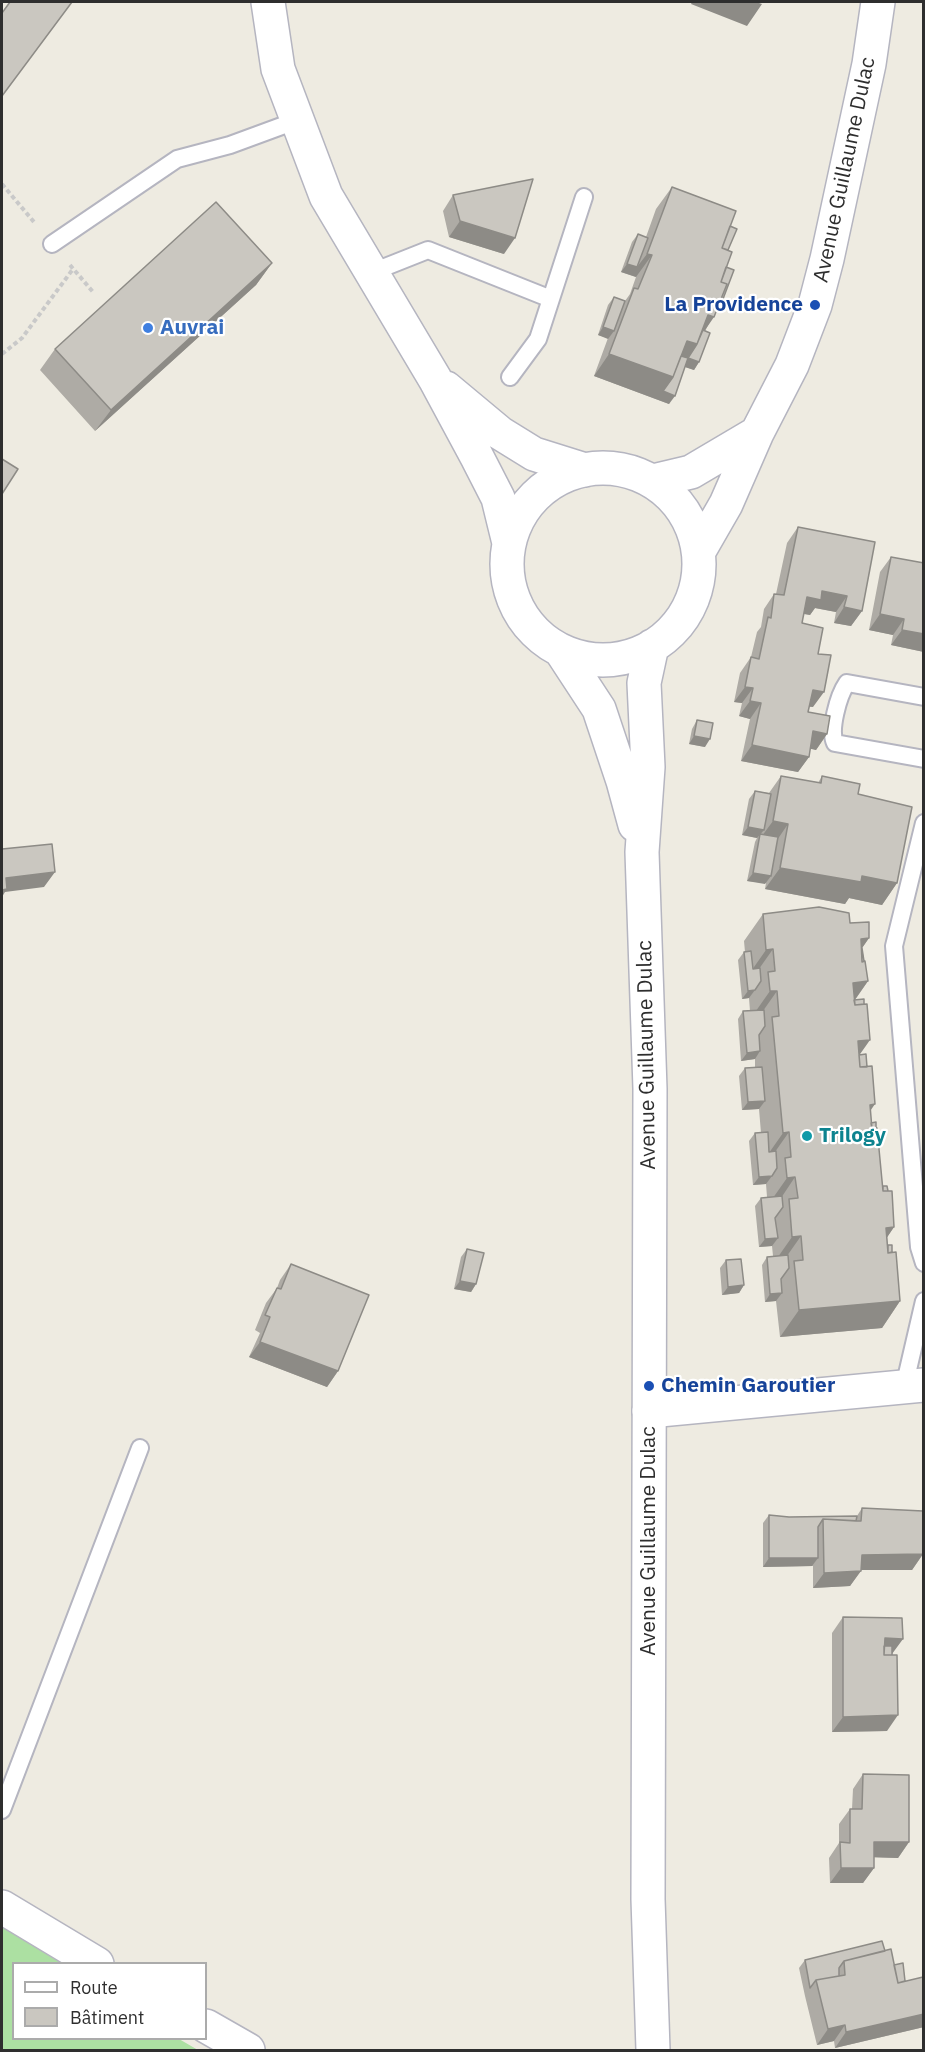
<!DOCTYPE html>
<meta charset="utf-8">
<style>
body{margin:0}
#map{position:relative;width:925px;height:2052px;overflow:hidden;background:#eeebe1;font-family:"IBM Plex Sans",sans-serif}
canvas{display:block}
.frame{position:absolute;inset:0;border:3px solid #2e2e2e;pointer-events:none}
.legend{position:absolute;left:12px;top:1962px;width:195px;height:78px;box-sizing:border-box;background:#fff;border:2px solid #ababab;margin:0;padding:8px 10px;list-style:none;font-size:18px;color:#2e2e2e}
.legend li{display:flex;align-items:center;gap:12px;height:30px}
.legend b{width:30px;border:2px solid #ababab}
</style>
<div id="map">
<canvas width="925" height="2052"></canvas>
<div class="frame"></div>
<ul class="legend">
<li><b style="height:8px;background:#fff"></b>Route</li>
<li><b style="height:16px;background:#cac7c0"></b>Bâtiment</li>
</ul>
</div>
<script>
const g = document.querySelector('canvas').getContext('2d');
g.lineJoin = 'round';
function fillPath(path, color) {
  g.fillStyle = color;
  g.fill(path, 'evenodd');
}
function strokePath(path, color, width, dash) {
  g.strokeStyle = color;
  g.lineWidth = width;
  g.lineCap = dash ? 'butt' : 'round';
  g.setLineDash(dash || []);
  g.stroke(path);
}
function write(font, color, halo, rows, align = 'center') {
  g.font = font + ' "IBM Plex Sans",sans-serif';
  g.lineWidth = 4.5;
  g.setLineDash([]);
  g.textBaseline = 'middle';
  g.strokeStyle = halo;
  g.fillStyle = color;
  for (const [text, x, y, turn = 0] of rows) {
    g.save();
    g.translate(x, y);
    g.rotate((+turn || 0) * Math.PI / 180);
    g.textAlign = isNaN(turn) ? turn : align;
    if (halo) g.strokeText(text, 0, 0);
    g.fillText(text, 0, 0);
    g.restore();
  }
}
const green = new Path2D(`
 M2,1926L61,1963L14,1964V2038L179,2039L198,2050H2Z`);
const path = new Path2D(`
 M2,184L34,222
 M70,265L93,292
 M2,354L22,338L73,269`);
const service = new Path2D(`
 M52,244L177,159L230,145L298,120
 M370,273L428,250L551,299
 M510,377L538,339L584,197
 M924,697L847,683C838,696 829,730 835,743L924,759
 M924,823L894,946L919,1247L924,1263
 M904,1387L924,1301
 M2,1810L140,1448`);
const minor = new Path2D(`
 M649,1411L924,1385`);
const tertiary = new Path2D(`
 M2,1907L97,1964
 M206,2026L248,2050`);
const secondary = new Path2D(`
 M268,2L278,69L326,196L435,379L477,457L498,498L509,543
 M446,388L500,433L534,454L585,470
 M507 564a96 96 0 1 1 192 0a96 96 0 1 1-192 0Z
 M653,481L691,472L757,433
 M699,551L726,504L757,433L792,365L815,305L827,259L869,64L878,2
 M652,646L644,683L648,767L642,852L650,1089L648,1899L653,2050
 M561,651L599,709L623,781L635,825`);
const wall = new Path2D(`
 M672,187L730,226L726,267L719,304L705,331L699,362L694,370L685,367L669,404L594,376L608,338L598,335L608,305L614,297L625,301L630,294L636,277L621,272L632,242L638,234L646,237L656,209Z
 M453,195L504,254L449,237L443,211Z
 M272,263L256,285L95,431L40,370L55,349Z
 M798,527L862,611L851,626L834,623L836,612L815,608L810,615L803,614L802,623L818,654L813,707H809L808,712L827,734L816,750L810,748L809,757L798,772L741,761L750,719L739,716L742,703L734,702L740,673L751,657L757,632L761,627L764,609L774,594H776L787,543Z
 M891,557L924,563V652L891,645L893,635L869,630L880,572Z
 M697,720L705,747L689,744L692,729Z
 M781,776L818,783L822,776L858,794L897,883L882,905L849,898L845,904L765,889L766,883L747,881L755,842L757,838L742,835L749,799L755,791L769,793Z
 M763,914L850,923L869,938L862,948L868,981L855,1000L860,1055L870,1111L871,1123L883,1186L888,1191L894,1227L887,1237L888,1245L900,1301L882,1328L780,1337L776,1301L765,1302L762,1265L767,1257L773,1256L772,1246L759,1247L755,1206L761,1198L767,1197L766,1184L753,1185L749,1141L755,1133H761L759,1109L742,1110L739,1076L745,1068L755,1067V1059L741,1061L738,1019L743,1011H750L749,998L742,999L738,960L744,952H745L744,941Z
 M467,1249L476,1284L471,1292L454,1289L461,1257Z
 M726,1260L744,1285L739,1293L722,1295L720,1268Z
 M291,1264L338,1371L327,1387L249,1357L260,1333L255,1330L266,1303L277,1288L280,1280Z
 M862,1508L923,1554L912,1570H861L850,1586L813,1588V1566L763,1567V1523L769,1515L789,1517L857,1516Z
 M843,1617L892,1654L887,1731L832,1732V1633Z
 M863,1774L909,1842L898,1858L874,1857V1868L863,1883H830L829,1858L839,1843V1824L850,1809H852L853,1789Z
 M885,1951L905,1981L924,1979V2027L835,2048L834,2041L817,2045L805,1996L799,1968L805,1960Z`);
const shadedWall = new Path2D(`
 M692,2H756L762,4L747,26L691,4Z
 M460,221L515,238L504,254L449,237Z
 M647,254L652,255L636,277L621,272L627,264L637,267Z
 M272,263L256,285L95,431L111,410Z
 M708,315L714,317L699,339Z
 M603,327L614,331L608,339L598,335Z
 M687,341L697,344L682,366L674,363Z
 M609,354L673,377L675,396L669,404L594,376Z
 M688,358L699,362L694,370L682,366Z
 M822,591L847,596L836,612L815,608L810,615L796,612L807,597Z
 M844,607L862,611L851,626L834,623Z
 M880,614L904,619L893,635L869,630Z
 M902,630L924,634V652L891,645Z
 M745,687L753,688L742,703L734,702Z
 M813,690L824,692L813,707L802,705Z
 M750,701L761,703L750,719L739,716Z
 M813,731L827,734L816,750L802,747Z
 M694,736L710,739L705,747L689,744Z
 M752,745L809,757L798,772L741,761Z
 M773,821L788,824L773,846L759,840Z
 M748,827L764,830L757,838L742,835Z
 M780,868L862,876L897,883L882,905L849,898L845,904L765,889Z
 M55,872L44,887L5,892L2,897V884L6,878Z
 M753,873L771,876L765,884L747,881Z
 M869,938L851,964L861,939Z
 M773,949L754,976L747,977L766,950Z
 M849,980L868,981L849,1008Z
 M755,990L749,998L742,999L748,991Z
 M770,991H777L758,1018H751Z
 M855,1040H870L851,1067Z
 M760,1051L755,1059L741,1061L747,1053Z
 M765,1101L759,1109L742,1110L748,1102Z
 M875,1104L857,1130L870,1105Z
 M789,1132L770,1159L764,1160L783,1133Z
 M772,1176L766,1184L753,1185L759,1177Z
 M795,1177L777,1204L768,1205L787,1178Z
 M894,1227L876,1254L880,1229Z
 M801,1236L782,1263L773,1264L792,1237Z
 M778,1238L772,1246L759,1247L765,1239Z
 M460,1281L476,1284L471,1292L454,1289Z
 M744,1285L739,1293L722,1295L728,1287Z
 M782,1293L776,1301L765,1302L770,1294Z
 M900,1301L882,1328L780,1337L799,1310Z
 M260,1342L338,1371L327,1387L249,1357Z
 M923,1554L912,1570H851L862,1555Z
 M769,1558H818L812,1566L763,1567Z
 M861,1571L850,1586L813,1588L824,1573Z
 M885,1638L903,1639L892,1654H879Z
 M898,1715L887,1731L832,1732L843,1717Z
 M874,1842H909L898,1858L863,1857Z
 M841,1868H874L863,1883H830Z
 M924,2014V2027L835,2048L846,2032Z
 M845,2025L834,2041L817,2045L828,2029Z`);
const building = new Path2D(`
 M10,2H72L2,96V13Z
 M533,179L515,238L460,221L453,195Z
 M672,187L736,211L722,248L732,252L721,282L727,284L714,317L708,315L697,344L687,341L673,377L609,354L634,288L638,289L652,255L647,254Z
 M216,202L272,263L111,410L55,349Z
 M730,226L737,229L728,250L722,248Z
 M638,234L648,238L637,267L627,264Z
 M726,267L734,270L723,299H721L727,284L721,282Z
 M614,297L625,301L614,331L603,327Z
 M703,330L710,333L699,362L688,358L697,344Z
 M681,356L688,358L675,396L663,391L673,377Z
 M2,459L18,469L2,494Z
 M798,527L875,542L862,611L844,607L847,596L822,591L821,600L807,597L802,623L823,628L818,654L831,655L824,692L813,690L808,712L830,716L827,734L813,731L809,757L752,745L761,703L750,701L753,688L745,687L751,657L759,659L768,617L771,618L774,594L784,595Z
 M891,557L924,563V634L902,630L904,619L880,614Z
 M697,720L713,723L710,739L694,736Z
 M781,776L821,783L822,776L860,784L858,794L912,807L897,883L862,876L861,882L780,868L788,824L773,821Z
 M755,791L771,794L764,830L748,827Z
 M760,834L778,837L771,876L753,873Z
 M2,842V849L52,844L55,872L6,878L7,889L2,890Z
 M819,907L849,913L850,923L869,922V938L861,939L862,962L865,961L868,981L853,983L855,1005L867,1004L870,1040L858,1041L860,1067L872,1066L875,1104L870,1105L872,1129L877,1128L883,1191H892L894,1227L886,1228L888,1253L896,1252L900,1301L799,1310L794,1261L803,1260L801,1236L792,1237L789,1199L798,1198L795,1177L787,1178L785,1158L791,1157L789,1132L783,1133L772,1017L779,1016L777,991H770L768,972L775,971L773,949L766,950L763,914Z
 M862,948L864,961L862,962Z
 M751,951L753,969L760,968L761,981L755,990L748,991L744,952Z
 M864,999V1004L855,1005L854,1000Z
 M764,1010L765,1026L759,1035L760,1051L747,1053L743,1011Z
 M866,1054L867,1067H860L859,1055Z
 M762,1067L765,1101L748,1102L745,1068Z
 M876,1122V1129H872L871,1123Z
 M768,1132L769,1152L776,1151L777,1168L772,1176L759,1177L755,1133Z
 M883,1186H887L888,1191H883Z
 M782,1196L783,1207L775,1218L778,1238L765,1239L761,1198Z
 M888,1245H892V1252L888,1253Z
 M467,1249L484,1253L476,1284L460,1281Z
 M788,1255L789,1268L781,1279L782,1293L770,1294L767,1257Z
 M741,1259L744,1285L728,1287L726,1260Z
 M291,1264L369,1295L338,1371L260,1342L270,1317L265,1315L277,1288L281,1289Z
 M862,1508L923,1511V1554L862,1555L861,1571L824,1573L823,1519L861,1521Z
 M769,1515L789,1517L857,1516L856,1521L823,1519L818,1527V1558H769Z
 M843,1617L902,1618L903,1639L885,1638L884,1655H897L898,1715L843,1717Z
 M884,1646H892V1655H884Z
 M863,1774L909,1775V1842H874V1868H841L840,1842L850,1843V1809H862Z
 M882,1941L885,1951L844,1961L839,1968V1976L816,1980L810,1988L805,1960Z
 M891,1949L898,1983L923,1977L924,2014L846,2032L845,2025L828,2029L816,1980L845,1975L844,1961Z
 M903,1963L905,1981L898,1983L894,1965Z`);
const markers = [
 [815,305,6,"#1a4fb4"],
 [148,328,6,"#3f7fe0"],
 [807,1136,6,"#0f9aa8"],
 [649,1386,6,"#1a4fb4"]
];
const streetNames = [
 ["Avenue Guillaume Dulac",845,170,-78],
 ["Avenue Guillaume Dulac",647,1055,-91],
 ["Avenue Guillaume Dulac",649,1541,-90]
];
const transitNames = [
 ["La Providence",803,305],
 ["Chemin Garoutier",661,1386,"left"]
];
const shopNames = [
 ["Auvrai",160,328]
];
const cultureNames = [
 ["Trilogy",819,1136]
];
fillPath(green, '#ace0a2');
strokePath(service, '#b5b5c0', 20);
strokePath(minor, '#b5b5c0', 36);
strokePath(tertiary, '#b5b5c0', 36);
strokePath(secondary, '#b5b5c0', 36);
strokePath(path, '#c9c9c9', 4, [4.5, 3]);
strokePath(service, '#fff', 16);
strokePath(minor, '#fff', 33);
strokePath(tertiary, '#fff', 33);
strokePath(secondary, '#fff', 33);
fillPath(wall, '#aeaba5');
fillPath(shadedWall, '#8d8b86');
fillPath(building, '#cac7c0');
strokePath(building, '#8d8b86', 1.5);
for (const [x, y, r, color] of markers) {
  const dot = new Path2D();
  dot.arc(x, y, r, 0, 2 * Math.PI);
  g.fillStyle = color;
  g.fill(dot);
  strokePath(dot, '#fff', 2);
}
write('21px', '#2e2e2e', '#fff', streetNames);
write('bold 21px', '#164399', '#fff', transitNames, 'right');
write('bold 21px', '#366cbe', '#fff', shopNames, 'left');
write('bold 21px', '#0d838f', '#fff', cultureNames, 'left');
</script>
